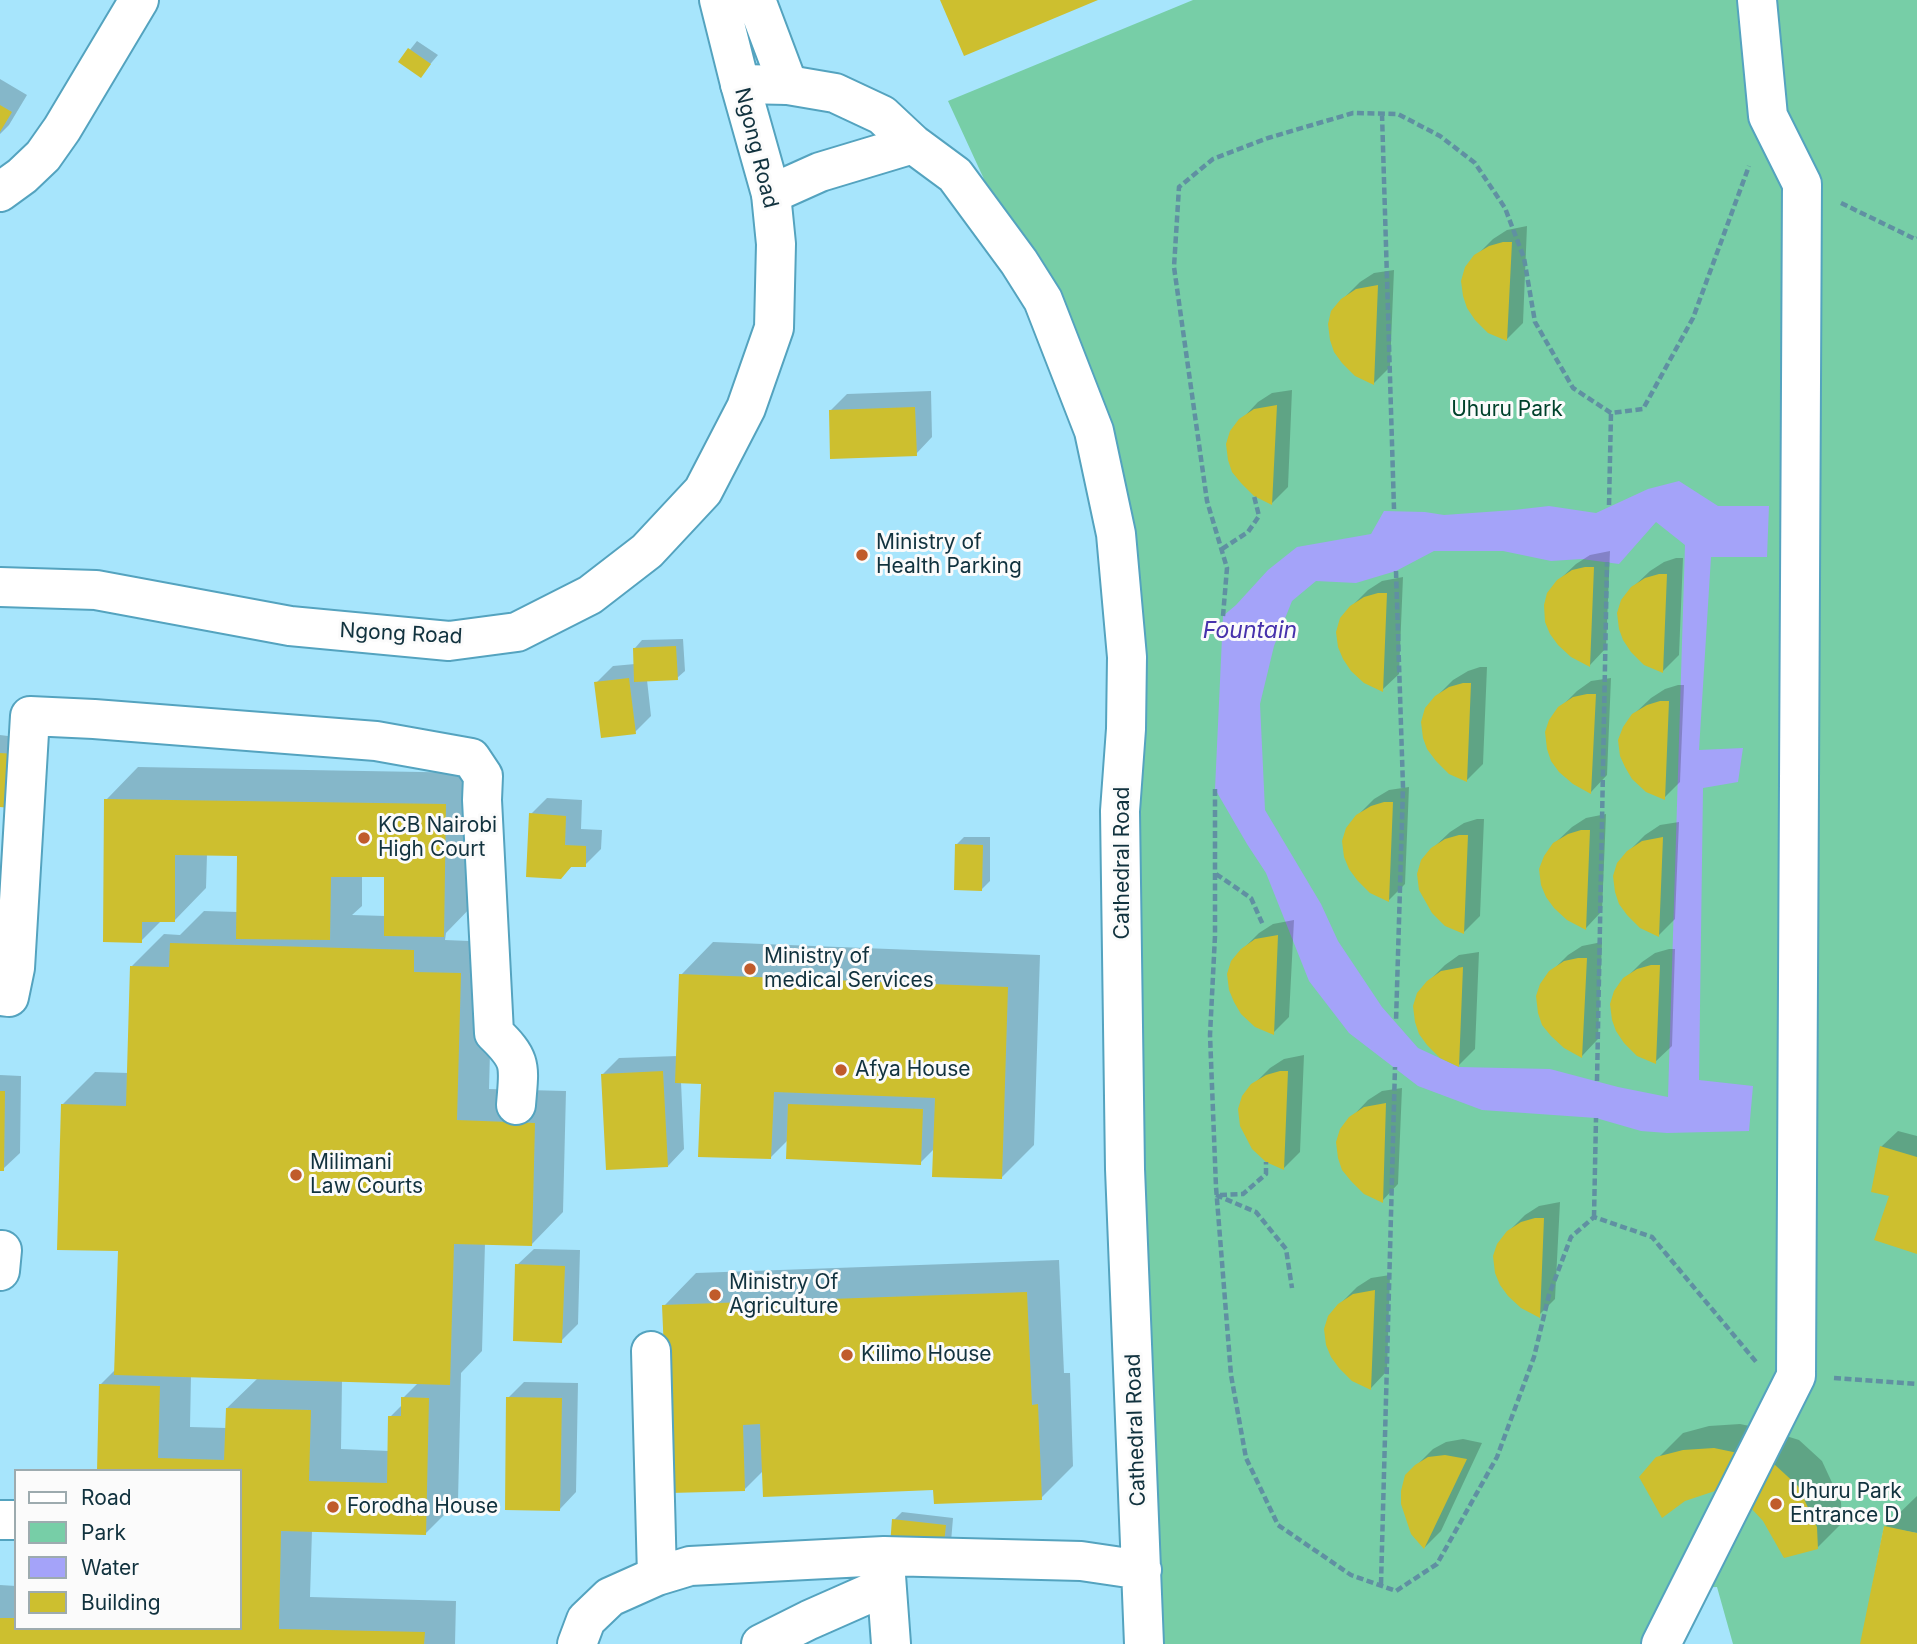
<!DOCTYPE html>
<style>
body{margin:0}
#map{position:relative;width:1917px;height:1644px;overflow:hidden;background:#a7e5fc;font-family:Inter,sans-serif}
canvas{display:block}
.legend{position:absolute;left:14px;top:1469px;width:228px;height:161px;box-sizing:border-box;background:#fbfbfb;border:2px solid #9dabaf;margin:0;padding:9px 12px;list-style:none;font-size:21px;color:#11323e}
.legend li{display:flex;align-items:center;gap:14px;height:35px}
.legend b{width:35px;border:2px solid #9dabaf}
</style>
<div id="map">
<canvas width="1917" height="1644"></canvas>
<ul class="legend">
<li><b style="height:9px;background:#fff"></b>Road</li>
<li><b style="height:19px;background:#77cea7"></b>Park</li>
<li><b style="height:19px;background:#a4a3f9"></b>Water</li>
<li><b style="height:19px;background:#cdbf2f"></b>Building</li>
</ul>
</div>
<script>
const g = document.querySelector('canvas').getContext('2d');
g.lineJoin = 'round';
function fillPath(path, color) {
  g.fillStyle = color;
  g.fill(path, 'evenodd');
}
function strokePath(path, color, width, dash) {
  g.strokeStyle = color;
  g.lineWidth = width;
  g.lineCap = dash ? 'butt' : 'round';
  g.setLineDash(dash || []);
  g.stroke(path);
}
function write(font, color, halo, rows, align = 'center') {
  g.font = font + ' Inter,sans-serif';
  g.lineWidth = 6;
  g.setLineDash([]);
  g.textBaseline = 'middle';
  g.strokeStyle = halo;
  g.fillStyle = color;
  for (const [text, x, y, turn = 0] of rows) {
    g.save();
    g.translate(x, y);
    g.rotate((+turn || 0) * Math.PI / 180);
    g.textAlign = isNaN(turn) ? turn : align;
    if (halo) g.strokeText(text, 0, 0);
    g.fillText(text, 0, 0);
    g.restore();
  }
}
const green = new Path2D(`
 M1193,0H1917V1533L1884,1527L1861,1644H1733L1717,1587L1689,1588L1661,1644H1144L1116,534L1053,329L948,101Z`);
const water = new Path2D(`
 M1679,481L1718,506H1769L1767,557H1711L1699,750L1743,748L1738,782L1703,788L1699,1080L1753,1086L1749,1131L1667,1133L1641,1131L1596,1118L1482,1110L1418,1086L1349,1033L1309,981L1266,873L1247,844L1215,789L1223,616L1236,605L1268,570L1297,547L1371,534L1384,511L1425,512L1444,515L1514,510L1549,506L1596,513L1648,489ZM1656,522L1685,545L1668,1097L1618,1087L1550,1069L1459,1067L1418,1048L1382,1007L1338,941L1321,904L1265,810L1260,704L1274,646L1292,601L1316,581L1356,583L1396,571L1434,551H1503L1551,561L1582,559L1619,564Z`);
const shadow = new Path2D(`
 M417,41L438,55L421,75L401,61Z
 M0,79L27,95L9,125L0,134Z
 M1527,226L1523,323L1507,339L1476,256L1493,239L1507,230Z
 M1394,270L1390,367L1374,383L1342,300L1360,282L1374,273Z
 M1292,390L1288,487L1272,503L1241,420L1258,402L1272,393Z
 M931,391L932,437L916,454L830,411L847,394Z
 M1610,551L1606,648L1590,665L1558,581L1576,564L1590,555Z
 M1676,558H1683L1679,655L1663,671L1632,588L1650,571L1664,562Z
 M1403,577L1399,674L1382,690L1351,607L1368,590L1382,581Z
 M683,639L685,671L677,678L647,680L651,716L635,732L596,683L613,666L635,664V648L642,640Z
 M1480,667H1487L1483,764L1467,780L1436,697L1453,680L1468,671Z
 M1611,678L1607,775L1591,792L1560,708L1577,691L1591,681Z
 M1678,685H1684L1680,782L1664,798L1633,715L1651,698L1665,689Z
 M0,735L32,739L0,805Z
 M138,767L478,773L476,902L446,933L445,940L493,942L489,1089L566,1091L563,1212L531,1245L485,1243L482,1351L461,1373L458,1501L426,1533L312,1530L310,1597L456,1601L455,1644H0V1585L16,1586V1628H240V1471H98L100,1385L116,1369L120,1250L62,1105L95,1072L129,1073L131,967L164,934L180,935L204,911L238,912L239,854H207L206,888L174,921L162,920L141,941L106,800ZM362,875L386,876V916L352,915L362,906ZM191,1376L258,1378L227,1408V1428L190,1427ZM342,1380L418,1383L403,1398V1404L390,1417L389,1451L341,1449Z
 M1409,787L1405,884L1389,900L1357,816L1374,799L1389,790Z
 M547,798L582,800L581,829L602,830L601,849L585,865H573L561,877L531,814Z
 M1606,814L1602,911L1586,928L1554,844L1572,827L1586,818Z
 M1477,819H1484L1480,916L1464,932L1432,849L1450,832L1464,823Z
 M1679,822L1675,919L1659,935L1628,852L1645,835L1660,825Z
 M964,837H990V881L982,889L956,845Z
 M1294,920L1289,1017L1273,1033L1242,950L1259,933L1273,924Z
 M713,942L1040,955L1034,1145L1001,1178L935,1148L920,1163L789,1139L770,1158L703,1082H681L684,1149L668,1166L602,1075L619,1058L678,1056L681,975Z
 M1602,942L1598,1039L1582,1056L1551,972L1568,955L1582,946Z
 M1669,949H1675L1672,1046L1655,1062L1625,979L1642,962L1655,953Z
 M1479,952L1475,1049L1459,1065L1428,982L1445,965L1459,955Z
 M1304,1055L1300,1152L1284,1168L1253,1085L1270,1068L1284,1059Z
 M0,1075L21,1076L20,1153L3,1169H0Z
 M1402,1088L1398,1184L1382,1201L1351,1118L1368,1100L1382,1091Z
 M1898,1131L1917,1136V1253L1891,1195L1881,1147Z
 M1560,1202L1555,1299L1539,1315L1508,1232L1525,1215L1539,1206Z
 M534,1249L580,1250L578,1324L561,1341L517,1265Z
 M1059,1260L1064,1373H1070L1073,1466L1041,1498L764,1470L745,1489L664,1306L696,1273Z
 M1390,1275L1387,1371L1371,1388L1339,1305L1357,1287L1371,1278Z
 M524,1382L578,1383L576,1492L560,1509L508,1398Z
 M1740,1424L1764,1429L1799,1440L1822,1461L1841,1502L1842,1523L1817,1548L1765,1520L1751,1505L1657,1459L1683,1433L1709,1426Z
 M1463,1439L1482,1443L1441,1531L1425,1547L1416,1466L1433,1449L1446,1442Z
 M1917,1496V1644H1861L1885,1527Z
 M902,1512L953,1518L951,1542L894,1520Z`);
const building = new Path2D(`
 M940,0H1098L964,56Z
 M408,48L431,64L421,78L398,62Z
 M0,105L12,112L0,132Z
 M1503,242H1512L1507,341L1488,333L1475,320L1467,308L1463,296L1461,281L1465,267L1474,255L1489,246Z
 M1378,285L1374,385L1355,376L1342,363L1334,352L1330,340L1328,324L1331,311L1341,299L1356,289Z
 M1277,405L1272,505L1254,496L1241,483L1232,472L1228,460L1226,444L1230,431L1239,419L1254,409Z
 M915,407L917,456L830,459L829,410Z
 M1585,567H1594L1590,667L1571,657L1558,645L1550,634L1545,622L1544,605L1547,593L1557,580L1572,570Z
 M1659,574H1667L1663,673L1644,665L1631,652L1623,640L1619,629L1617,613L1621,600L1631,587L1645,578Z
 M1378,593H1387L1383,692L1364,683L1351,671L1343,659L1338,647L1336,632L1340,618L1350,606L1364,597Z
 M676,646L678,680L634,682L633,648Z
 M629,678L636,734L601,738L594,682Z
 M1463,683H1471L1467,782L1449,774L1436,761L1427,749L1423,738L1421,722L1425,708L1435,696L1449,687Z
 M1587,694H1596L1591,794L1573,784L1559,772L1551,761L1547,749L1545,732L1549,720L1558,707L1573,697Z
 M1660,701H1669L1665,800L1646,792L1632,779L1625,767L1620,756L1618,740L1623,727L1632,714L1647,705Z
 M0,753L16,754L11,808L0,807Z
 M104,799L446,804L444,937L384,936V877H331L330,940L236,939L237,856L175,855V922H142V943L103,942Z
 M1384,802H1393L1389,902L1370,893L1357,880L1349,869L1344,857L1342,841L1346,828L1356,815L1371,806Z
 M529,813L566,816L565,845L586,846V867H571L561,879L526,877Z
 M1581,830H1590L1586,930L1567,920L1554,908L1546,897L1541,885L1539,869L1544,856L1553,843L1568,834Z
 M1459,835H1468L1464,934L1445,926L1432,913L1419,890L1417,874L1421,860L1431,848L1445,839Z
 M1663,837L1659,937L1640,928L1627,915L1619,904L1615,892L1613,876L1617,863L1627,851L1642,841Z
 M955,844L983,845L982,891L954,890Z
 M1278,935L1274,1035L1255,1027L1241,1014L1234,1002L1229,990L1227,974L1231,961L1241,949L1255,939Z
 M170,943L414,950V972L461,973L457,1120L535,1123L532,1246L454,1244L450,1385L114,1375L118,1251L57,1250L61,1104L126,1106L130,966L169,967Z
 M1578,958H1587L1582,1058L1564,1048L1551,1036L1542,1025L1538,1013L1536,996L1540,984L1549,971L1564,961Z
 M1651,965H1660L1656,1064L1637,1056L1624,1043L1616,1031L1612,1020L1610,1004L1614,991L1623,978L1637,969Z
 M1463,967L1459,1067L1440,1058L1427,1045L1419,1034L1415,1022L1413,1006L1417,993L1427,981L1441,971Z
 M679,974L1008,987L1002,1179L932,1177L935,1098L774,1092L771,1159L698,1157L701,1084L675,1083Z
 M663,1071L668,1167L606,1170L601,1074Z
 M1280,1071H1288L1284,1170L1266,1162L1252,1149L1240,1126L1238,1109L1242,1096L1251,1084L1266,1075Z
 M0,1091H5L4,1171H0Z
 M1386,1103L1383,1203L1364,1194L1351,1181L1342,1170L1338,1158L1336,1142L1340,1129L1349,1117L1364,1107Z
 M788,1104L923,1109L921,1165L786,1159Z
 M1880,1146L1917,1157V1254L1874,1240L1889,1196L1871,1192Z
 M1535,1218H1544L1540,1318L1521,1308L1508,1296L1500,1285L1495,1273L1493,1256L1497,1244L1507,1231L1521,1222Z
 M515,1264L565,1266L562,1343L513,1341Z
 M1375,1290L1371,1390L1352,1381L1339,1368L1331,1357L1326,1345L1324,1329L1328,1316L1338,1304L1353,1294Z
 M1027,1292L1032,1405L1038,1404L1042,1500L934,1504L933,1490L763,1497L760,1424L743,1425L745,1491L670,1493L662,1305Z
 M99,1384L160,1386L158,1458L224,1460L226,1408L311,1410L309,1481L387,1483L388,1416H401V1397L429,1398L426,1535L281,1531L279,1629L425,1632L424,1644H0V1618H16V1628H240V1471H97Z
 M506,1397L562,1398L560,1511L505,1510Z
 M1714,1448L1738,1453L1774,1464L1798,1486L1817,1527L1818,1549L1784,1558L1763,1521L1750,1507L1736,1497L1715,1491L1685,1501L1662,1518L1639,1477L1656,1457L1683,1450Z
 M1445,1455L1467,1459L1424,1549L1411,1534L1401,1504V1491L1405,1475L1415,1465L1428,1457Z
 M892,1519L946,1525L943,1552L890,1546Z
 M1884,1526L1917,1533V1644H1860Z`);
const path = new Path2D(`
 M1382,114L1394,509
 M1841,203L1915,239L1917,238
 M1609,505L1611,413
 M1222,549L1248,532L1259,516L1254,496
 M1396,571L1403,787L1396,1022
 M1223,616L1227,568L1207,501L1174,267L1179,187L1213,159L1268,138L1353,113L1398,114L1440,136L1475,163L1505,208L1524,258L1535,322L1573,388L1611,413L1643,409L1693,318L1749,166
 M1215,789V936L1210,1035L1216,1187L1231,1375L1246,1458L1278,1525L1351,1575L1396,1591L1437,1564L1497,1457L1534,1357L1549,1295L1571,1237L1594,1217L1652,1237L1757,1363
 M1216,874L1251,898L1263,925
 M1597,1081L1607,562
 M1216,1195L1256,1212L1286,1249L1292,1288
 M1220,1195L1243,1194L1266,1174V1162
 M1594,1217L1596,1118
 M1834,1378L1917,1384
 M1381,1584L1395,1067`);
const minor = new Path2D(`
 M740,84L788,85L835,93L882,115L913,144L955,175L1019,262L1043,300L1094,431L1116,534L1127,657L1126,729L1120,811L1125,1169L1144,1644
 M0,192L22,176L43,156L62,129L139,0
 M771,194L820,172L913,144
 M0,996L9,997L15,968L30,716L94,719L376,741L471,758L483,776L482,800L494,1033C523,1061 519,1066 516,1105
 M0,1250H2L0,1271
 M651,1351L657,1576
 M0,1520H16
 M885,1562L891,1644
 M577,1644L586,1620L610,1597L657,1576L690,1566L884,1556L1081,1561L1142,1570
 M761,1644L809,1620L886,1586
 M1661,1644L1796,1376L1802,184L1768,116L1757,0`);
const major = new Path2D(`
 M756,0L788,85
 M0,587L96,590L290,626L449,641L517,632L590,595L647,551L703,491L746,408L774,328L776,244L771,194L740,84L719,0`);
const markers = [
 [862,555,7,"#c05b2b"],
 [364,838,7,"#c05b2b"],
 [750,969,7,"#c05b2b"],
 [841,1070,7,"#c05b2b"],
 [296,1175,7,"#c05b2b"],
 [715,1295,7,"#c05b2b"],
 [847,1355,7,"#c05b2b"],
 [1776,1504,7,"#c05b2b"],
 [333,1507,7,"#c05b2b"]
];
const streetNames = [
 ["Ngong Road",756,148,76],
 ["Ngong Road",401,634,3],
 ["Cathedral Road",1123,863,-90],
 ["Cathedral Road",1136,1430,-92]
];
const parkNames = [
 ["Uhuru Park",1507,410]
];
const poiNames = [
 ["Ministry of",876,543],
 ["Health Parking",876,567],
 ["KCB Nairobi",378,826],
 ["High Court",378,850],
 ["Ministry of",764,957],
 ["medical Services",764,981],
 ["Afya House",855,1070],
 ["Milimani",310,1163],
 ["Law Courts",310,1187],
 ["Ministry Of",729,1283],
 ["Agriculture",729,1307],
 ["Kilimo House",861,1355],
 ["Uhuru Park",1790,1492],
 ["Entrance D",1790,1516],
 ["Forodha House",347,1507]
];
const waterNames = [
 ["Fountain",1250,631]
];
fillPath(green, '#77cea7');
fillPath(water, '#a4a3f9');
fillPath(shadow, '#0003');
fillPath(building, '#cdbf2f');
strokePath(minor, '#54a3bf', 42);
strokePath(major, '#54a3bf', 42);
strokePath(path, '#6090a2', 4.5, [7, 3.5]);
strokePath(minor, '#fff', 38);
strokePath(major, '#fff', 38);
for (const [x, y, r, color] of markers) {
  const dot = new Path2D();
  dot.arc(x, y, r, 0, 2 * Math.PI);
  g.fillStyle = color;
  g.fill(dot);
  strokePath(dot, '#fbfbfb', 2.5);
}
write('21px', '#11323e', '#fbfbfb', streetNames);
write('21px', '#00422c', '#fbfbfb', parkNames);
write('21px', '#11323e', '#fbfbfb', poiNames, 'left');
write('italic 23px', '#4732ac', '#fbfbfb', waterNames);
</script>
